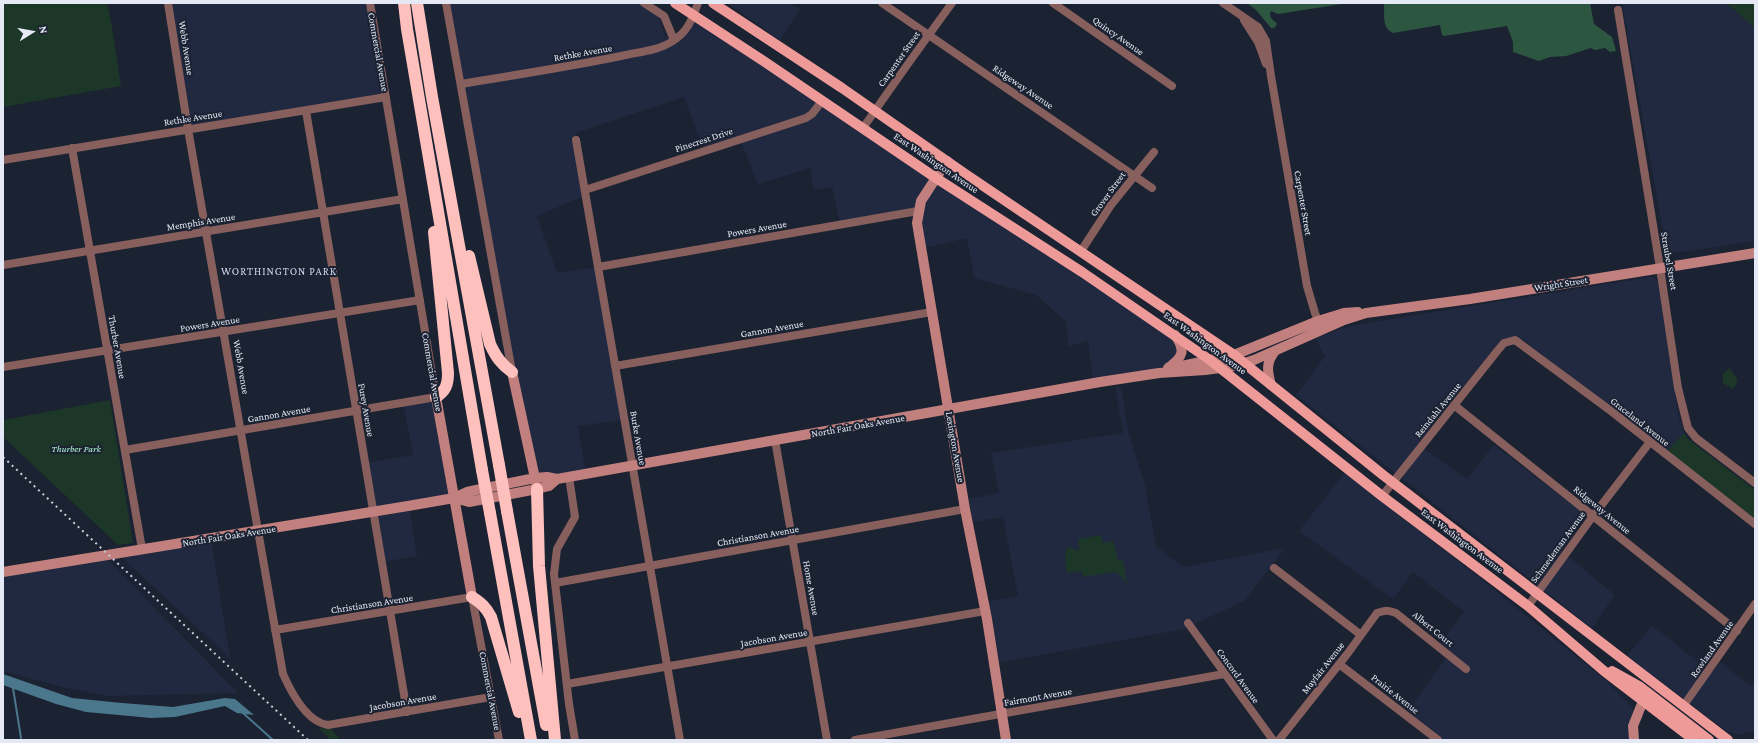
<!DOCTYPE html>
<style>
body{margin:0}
#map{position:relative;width:1758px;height:743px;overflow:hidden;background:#1b2232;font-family:"Crimson Pro",serif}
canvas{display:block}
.frame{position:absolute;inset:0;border:4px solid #e4e9f5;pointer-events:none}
.north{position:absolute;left:12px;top:12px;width:40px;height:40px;-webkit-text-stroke:3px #1b2232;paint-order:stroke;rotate:79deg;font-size:11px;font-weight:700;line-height:16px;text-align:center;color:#e4e9f5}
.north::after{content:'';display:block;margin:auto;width:14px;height:18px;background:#e4e9f5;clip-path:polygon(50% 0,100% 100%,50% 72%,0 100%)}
</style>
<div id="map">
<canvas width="1758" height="743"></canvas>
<div class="frame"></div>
<div class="north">N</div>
</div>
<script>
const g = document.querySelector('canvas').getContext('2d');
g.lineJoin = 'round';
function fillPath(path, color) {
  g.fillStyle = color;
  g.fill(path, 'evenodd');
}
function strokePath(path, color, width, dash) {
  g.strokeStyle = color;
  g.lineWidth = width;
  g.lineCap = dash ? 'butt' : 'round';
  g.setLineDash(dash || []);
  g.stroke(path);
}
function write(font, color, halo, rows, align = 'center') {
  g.font = font + ' "Crimson Pro",serif';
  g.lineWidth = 4;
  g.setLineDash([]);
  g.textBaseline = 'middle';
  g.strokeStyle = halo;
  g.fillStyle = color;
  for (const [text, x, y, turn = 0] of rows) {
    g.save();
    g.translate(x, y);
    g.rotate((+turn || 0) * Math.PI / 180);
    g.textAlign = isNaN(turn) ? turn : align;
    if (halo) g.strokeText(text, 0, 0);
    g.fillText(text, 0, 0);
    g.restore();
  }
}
const built = new Path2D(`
 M168,3H370L386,97L188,129Z
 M446,3H639L659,17L665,36L674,40L693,15L1175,335L1182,348L1166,370L1093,384L1088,341L1068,346L1066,322L1036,295L974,278L967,238L921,249L918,211L840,224L832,187L814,190L810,168L758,184L740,139L704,151L684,97L575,133L586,195L537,216L557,273L598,267L625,420L578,426L586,474L535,478Z
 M727,3H790L800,9L780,40Z
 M1622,3H1755V241L1667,254Z
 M1650,277L1655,278L1658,283L1678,414L1684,433L1666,452L1525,341L1514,337L1502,340L1494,348L1418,444L1467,479L1494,445L1579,510L1582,519L1581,523L1562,551L1615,595L1592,628L1296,395L1325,356L1315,339L1341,328L1355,325Z
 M1121,386L1128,431L1145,485L1156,546L1183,567L1285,548L1244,601L1184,629L997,663L987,602L1018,596L1003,517L973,522L969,499L999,493L991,453L1123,433L1115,387Z
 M436,397L454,498L409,506L417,556L382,562L365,463L413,455L403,403Z
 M1344,473L1480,578L1604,679L1633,708V714L1628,729L1629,740H1442L1407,712L1450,652L1440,644L1464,612L1413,572L1393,599L1299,531Z
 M211,539L230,658L117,553Z
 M103,555L238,693L108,696L66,688L3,671V572Z
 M1652,625L1712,673L1720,662L1750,686L1755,685V731L1738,735L1727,731L1627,656Z`);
const green = new Path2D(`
 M3,3H107L111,21L121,86L3,107Z
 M1726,3H1755V28Z
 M1730,368L1738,381L1733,389L1723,383V373Z
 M110,400L133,543L118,545L3,437V420Z
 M1684,433L1688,439L1755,490V519L1666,452Z
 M1101,535L1103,543L1114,541L1118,561L1123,560L1127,585L1123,578L1115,572L1083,577L1082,571L1075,572H1066L1065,552L1069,547L1079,551L1078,539Z
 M318,728L331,729L341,740H331Z`);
const forest = new Path2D(`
 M1247,3H1348L1278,14L1271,11C1268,18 1273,19 1277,24L1274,28H1271L1256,10Z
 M1380,3H1590L1594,24L1612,37L1616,51L1610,52L1605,48L1595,50L1591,48L1566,56L1550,57L1539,61L1513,52V42L1507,26L1444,36L1442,35L1440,25L1393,33C1381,27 1385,14 1384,4Z`);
const water = new Path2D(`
 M3,674L72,698L122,703L173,707L225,698L235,699L254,715L237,713L225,706L175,717L151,718L86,712L56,704L3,685Z`);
const stream = new Path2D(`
 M13,688L21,738
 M243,713L273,740`);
const street = new Path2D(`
 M168,3L188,129L283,674C291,692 307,722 328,725L491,697
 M446,3L512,372
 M644,3L664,16L674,40
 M882,3L1152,188
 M1053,3L1172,86
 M1223,3L1258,27L1266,41L1271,76L1307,286L1315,313L1320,326
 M1618,10L1660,268L1678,388L1688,428L1696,438L1755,483
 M1244,20L1258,42L1266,64
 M461,84C515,75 568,67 621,56C637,52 657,51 671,42C687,33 692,20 698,3
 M306,111L407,712
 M863,128C892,86 922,44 952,3
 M576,140L680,740
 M72,148L142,549
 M3,160L386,97
 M585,190L806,118L812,114L822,101
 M1081,251L1111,205L1154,152
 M3,265L403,199
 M598,267L918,211
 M615,366L932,312
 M3,367L420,300
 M1454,405L1737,631
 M775,440L827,740
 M125,450L436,397L370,3
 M569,477L575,517L557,549L554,574L569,704L575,740
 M1382,496L1498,350L1504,343L1515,340L1611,411L1755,524
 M1274,568L1361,635
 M555,583L965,509
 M1528,606L1593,516L1650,442
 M1188,623L1273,740
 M275,630L472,597L499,740
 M1339,664L1438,740
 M567,684L985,611
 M1684,705L1755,604
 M855,740L1224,674
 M1279,740L1348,653L1377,613C1385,610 1388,610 1396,613L1466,669`);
const secondary = new Path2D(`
 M947,161L921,201L917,223L965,509L987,619L1006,740
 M1177,367L1234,355L1318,321L1344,313L1358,312
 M1168,368C1183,357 1186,351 1175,335
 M512,372L536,483
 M1271,385C1267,371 1266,362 1275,351
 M436,397L472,597
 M454,498L469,502L537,489L549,486L557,479
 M3,572L408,506L454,498L467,492L481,489L535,478L547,477L557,479L1100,382L1159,373L1205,370L1235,366L1254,360L1344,320L1366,313L1470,299L1755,253
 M1634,740L1633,726L1643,701`);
const primary = new Path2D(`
 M675,3L765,62L936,178L1082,272L1210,360L1382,496L1528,606L1604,671L1694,740
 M713,3L842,88L964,173L1234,355L1383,475L1728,740
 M1612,671L1639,686L1709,740`);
const highway = new Path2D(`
 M404,3L407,29L482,470
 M417,3L432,97L499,465
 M434,232L448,373C448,384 446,391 436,397
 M469,256L490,344C496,357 501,364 512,372
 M537,489L539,566L555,740
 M507,511L546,725
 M490,513L531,740
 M472,597C481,603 486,607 491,617L519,712`);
const rail = new Path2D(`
 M3,457L308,740`);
const highwayBridge = new Path2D(`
 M499,465L507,511
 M482,470L490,513`);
const streetNames = [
 ["Quincy Avenue",1118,36,35],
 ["Webb Avenue",186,48,81],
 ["Commercial Avenue",378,52,80],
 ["Rethke Avenue",583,53,-10],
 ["Carpenter Street",899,59,-55],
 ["Ridgeway Avenue",1023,87,34],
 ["Rethke Avenue",193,118,-9],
 ["Pinecrest Drive",704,140,-18],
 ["East Washington Avenue",936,163,34],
 ["Grover Street",1108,194,-54],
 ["Carpenter Street",1303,203,80],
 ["Memphis Avenue",201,222,-9],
 ["Powers Avenue",757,229,-10],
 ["Straubel Street",1669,261,80],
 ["Wright Street",1561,284,-9],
 ["Powers Avenue",210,324,-9],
 ["Gannon Avenue",772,329,-10],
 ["East Washington Avenue",1205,343,36],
 ["Thurber Avenue",117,347,80],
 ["Webb Avenue",241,367,80],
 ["Commercial Avenue",432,372,80],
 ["Furey Avenue",366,410,80],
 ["Reindahl Avenue",1438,410,-51],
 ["Gannon Avenue",279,414,-10],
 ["Graceland Avenue",1640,422,38],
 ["North Fair Oaks Avenue",858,426,-10],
 ["Burke Avenue",638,438,80],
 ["Lexington Avenue",955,447,80],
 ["Ridgeway Avenue",1602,510,39],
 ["North Fair Oaks Avenue",229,536,-9],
 ["Christianson Avenue",758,536,-10],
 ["East Washington Avenue",1462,541,37],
 ["Schmedeman Avenue",1558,547,-54],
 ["Home Avenue",811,588,80],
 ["Christianson Avenue",372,604,-9],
 ["Albert Court",1433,629,39],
 ["Jacobson Avenue",774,638,-10],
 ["Rowland Avenue",1712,649,-55],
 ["Mayfair Avenue",1323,668,-52],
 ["Concord Avenue",1238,676,54],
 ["Commercial Avenue",490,691,79],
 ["Prairie Avenue",1395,694,38],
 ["Fairmont Avenue",1038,697,-10],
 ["Jacobson Avenue",403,702,-10]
];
const parkNames = [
 ["Thurber Park",76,449]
];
const neighbourhoodNames = [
 ["WORTHINGTON PARK",279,272]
];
fillPath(built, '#202940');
fillPath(green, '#1c3628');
fillPath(forest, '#2d5641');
fillPath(water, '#4b778c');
strokePath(stream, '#4b778c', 2);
strokePath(street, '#875f5d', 8);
strokePath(secondary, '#c1807e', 10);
strokePath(primary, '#ee9a98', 10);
strokePath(highway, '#fdc0bd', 12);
strokePath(rail, '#c8ceda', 2, [2, 4]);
strokePath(highwayBridge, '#fdc0bd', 12);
write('10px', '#e4e9f5', '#1b2232', streetNames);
write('italic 10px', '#aef5ce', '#1b2232', parkNames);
g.letterSpacing = '1px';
write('11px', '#ccd6ed', '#1b2232', neighbourhoodNames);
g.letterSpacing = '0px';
</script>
